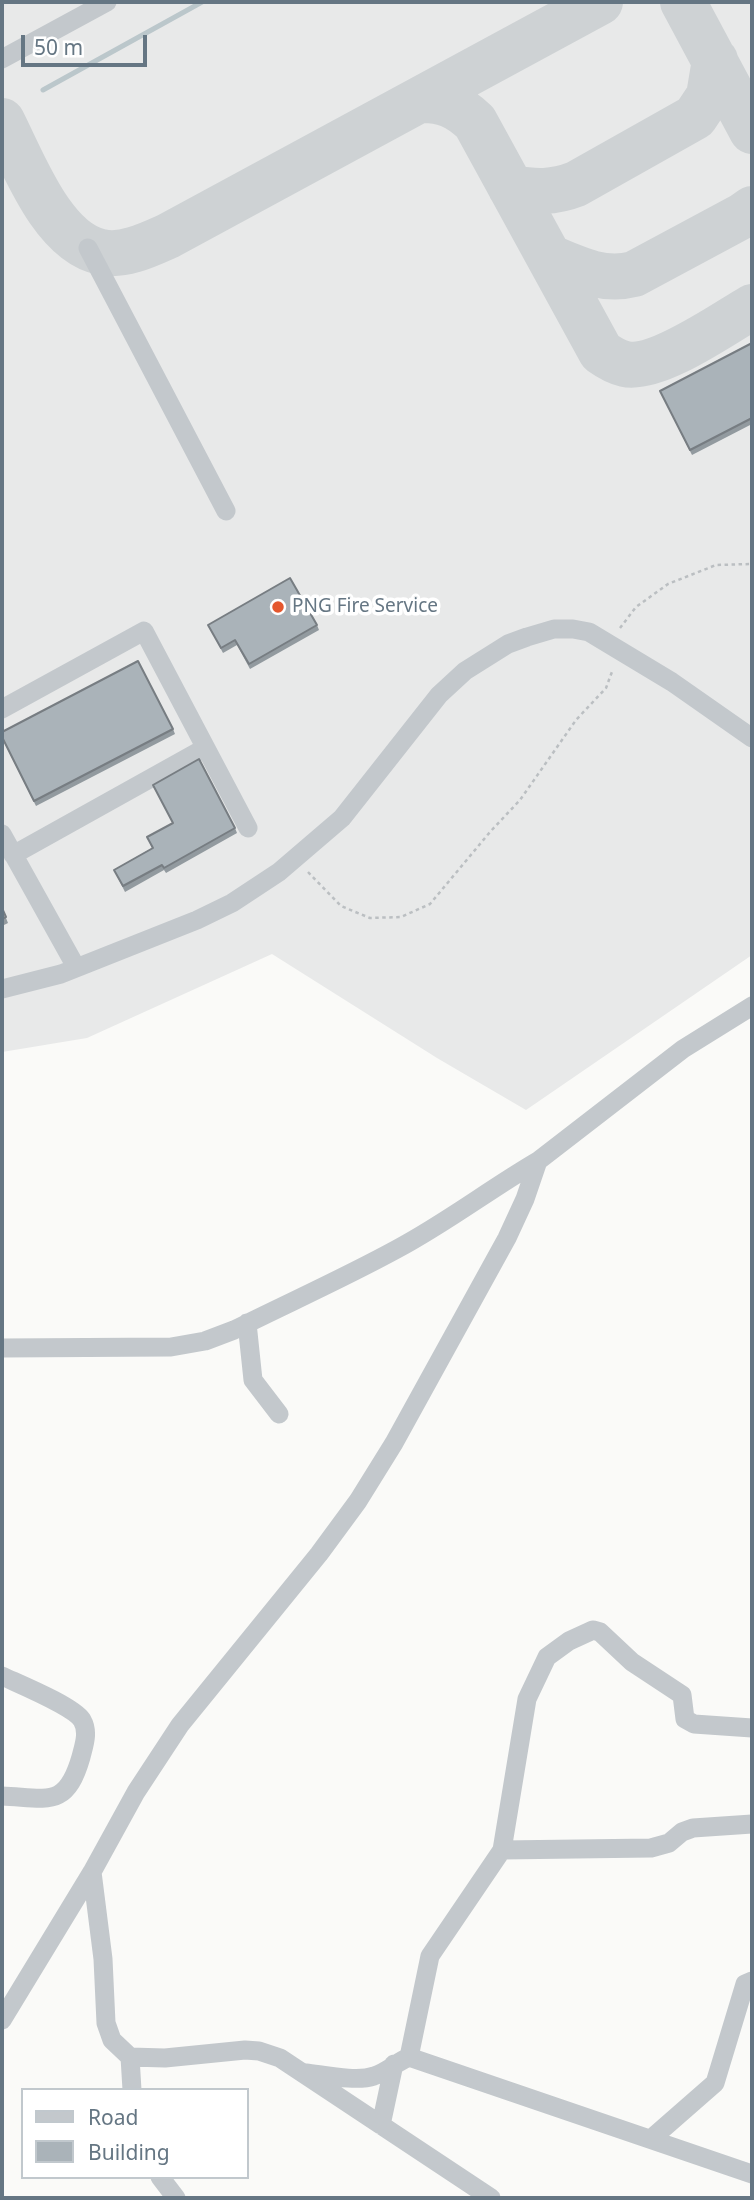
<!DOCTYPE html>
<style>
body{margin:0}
#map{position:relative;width:754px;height:2200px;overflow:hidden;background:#fafaf8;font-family:"Noto Sans",sans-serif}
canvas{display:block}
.frame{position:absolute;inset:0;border:4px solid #657683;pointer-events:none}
.legend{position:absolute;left:21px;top:2088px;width:228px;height:91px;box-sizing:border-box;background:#fff;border:2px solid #c1c8cd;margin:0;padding:9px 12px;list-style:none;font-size:21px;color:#657683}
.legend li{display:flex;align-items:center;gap:14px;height:35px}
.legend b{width:35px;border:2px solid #c1c8cd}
.scale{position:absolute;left:21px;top:35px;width:126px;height:32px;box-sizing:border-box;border:4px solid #657683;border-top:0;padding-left:9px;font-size:21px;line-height:24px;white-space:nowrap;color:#657683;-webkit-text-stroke:5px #fff;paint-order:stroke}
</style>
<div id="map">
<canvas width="754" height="2200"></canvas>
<div class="frame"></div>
<ul class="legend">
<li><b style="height:9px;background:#c3c8cc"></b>Road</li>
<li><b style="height:19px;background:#aab3b9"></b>Building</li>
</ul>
<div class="scale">50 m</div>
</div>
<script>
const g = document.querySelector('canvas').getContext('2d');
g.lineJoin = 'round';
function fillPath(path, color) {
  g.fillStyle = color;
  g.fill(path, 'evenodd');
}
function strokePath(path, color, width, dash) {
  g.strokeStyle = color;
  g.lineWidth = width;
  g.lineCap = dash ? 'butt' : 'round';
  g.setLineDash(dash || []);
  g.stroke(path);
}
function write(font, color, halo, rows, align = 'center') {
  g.font = font + ' "Noto Sans",sans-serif';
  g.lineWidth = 7;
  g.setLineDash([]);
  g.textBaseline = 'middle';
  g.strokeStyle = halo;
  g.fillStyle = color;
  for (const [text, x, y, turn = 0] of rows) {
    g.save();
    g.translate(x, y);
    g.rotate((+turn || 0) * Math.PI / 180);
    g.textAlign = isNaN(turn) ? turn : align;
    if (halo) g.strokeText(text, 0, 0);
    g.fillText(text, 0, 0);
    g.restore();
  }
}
const built = new Path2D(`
 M2,2H752V955L526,1110L437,1058L272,954L87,1038L2,1052Z`);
const stream = new Path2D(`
 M43,90L202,2`);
const taxiway = new Path2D(`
 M683,2L752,131
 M419,100C443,99 458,106 475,122L601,352C608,357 616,362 625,364C657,371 723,324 752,307
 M2,121C23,162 52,242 101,252C123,257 148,245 168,236L600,2
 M511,188C535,192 553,193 576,184L695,117L709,96L715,60
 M549,257C577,269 603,282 634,274L742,216L752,209`);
const path = new Path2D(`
 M620,628L636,607L668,584L716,565L752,564
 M308,872L341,906L370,918L401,917L430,904L490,832L520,800L576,720L606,688L613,669`);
const minor = new Path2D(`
 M2,59L107,2
 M88,248L226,511
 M2,709L144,631L248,828
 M2,834L76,967
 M13,855L205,748
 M2,989L61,974L197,920L232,903L279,872L342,818L439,695L465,671L508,644L527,637L554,629H573L589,632L672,682L752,738
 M247,1323L253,1380L279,1414
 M2,1348L171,1347L205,1341L234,1330C288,1303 344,1278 397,1249C446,1223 490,1189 538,1161
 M2,1676C19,1684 73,1706 82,1720C89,1732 84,1745 81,1757C66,1809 48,1798 2,1796
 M502,1850L651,1848L669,1843L682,1832L693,1828L752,1824
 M92,1872L103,1959L106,2023L112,2040L130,2057L165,2058L245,2050L259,2051L280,2058L491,2198
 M2,2020L92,1872L136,1792L180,1725L319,1554L358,1501L394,1443L507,1238L525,1199L538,1161L683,1049L752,1006
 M130,2057L132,2090
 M409,2057L430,1956L502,1850L527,1699L547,1657L569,1641L593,1630L600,1632L632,1662L682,1695L685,1719L694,1724L752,1728
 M306,2073C324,2075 357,2082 374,2076C387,2072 397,2062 409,2057L752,2174
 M381,2125L394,2064
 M651,2139L715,2083L745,1984L752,1981
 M160,2177L176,2198`);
const wall = new Path2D(`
 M752,343V424L692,455L660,391Z
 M208,625H317L319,630L250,669L237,645L223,653Z
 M173,729L175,734L36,806L2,738V732Z
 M153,785L235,828L237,833L166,873L164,870L125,892L114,870L152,848L147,837L173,823Z
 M2,908L8,923L2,926Z`);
const building = new Path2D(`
 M752,343V418L690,450L660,391Z
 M290,578L317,625L249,664L235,640L221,648L208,625Z
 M138,661L173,729L34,801L2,737V732Z
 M199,759L235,828L164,868L162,865L123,886L114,870L153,848L147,837L173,823L153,785Z
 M2,908L6,917L2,919Z`);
const markers = [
 [278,607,7,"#e4572e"]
];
const poiNames = [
 ["PNG Fire Service",292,607]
];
fillPath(built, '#e8e9e9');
strokePath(stream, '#bbc7cb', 5);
strokePath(taxiway, '#ced2d4', 46);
strokePath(path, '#bbbfc2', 2.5, [3.5, 3.5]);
strokePath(minor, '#c3c8cc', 19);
fillPath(wall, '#929a9f');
fillPath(building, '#aab3b9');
strokePath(building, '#777d82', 2);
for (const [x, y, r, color] of markers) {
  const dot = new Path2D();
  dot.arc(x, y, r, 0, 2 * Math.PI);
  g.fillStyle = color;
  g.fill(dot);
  strokePath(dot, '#fff', 2.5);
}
write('19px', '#657683', '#fff', poiNames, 'left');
</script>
